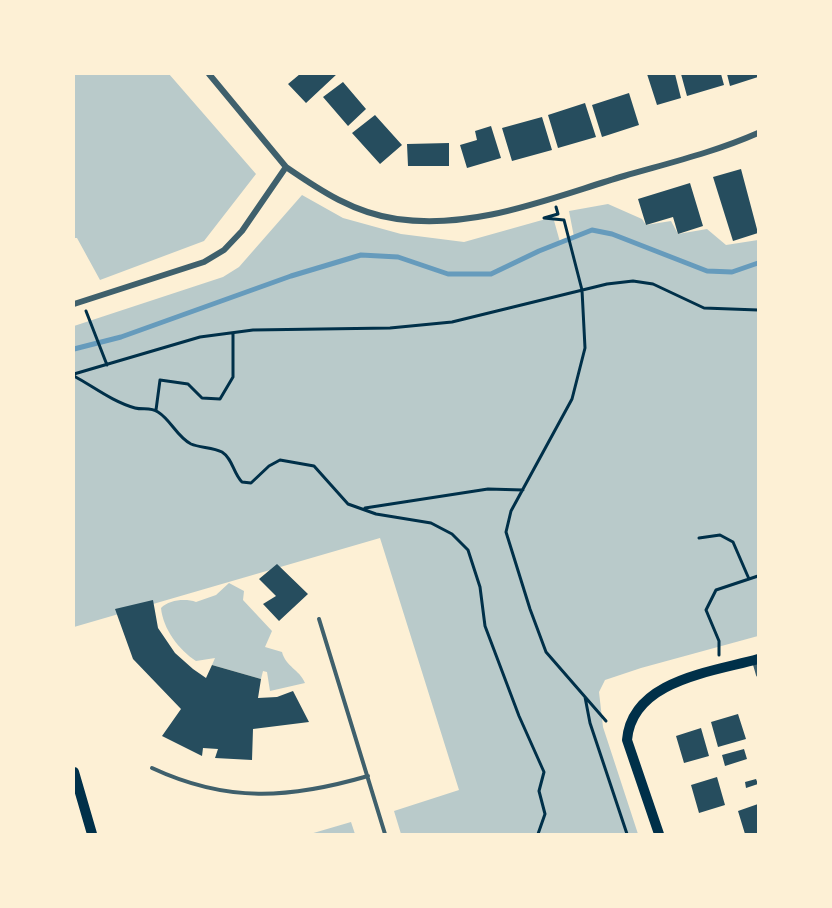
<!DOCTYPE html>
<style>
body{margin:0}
#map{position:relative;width:832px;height:908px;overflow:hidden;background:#fdf0d5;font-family:Montserrat,sans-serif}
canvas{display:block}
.frame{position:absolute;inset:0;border:75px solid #fdf0d5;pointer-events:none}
</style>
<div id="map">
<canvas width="832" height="908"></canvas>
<div class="frame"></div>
</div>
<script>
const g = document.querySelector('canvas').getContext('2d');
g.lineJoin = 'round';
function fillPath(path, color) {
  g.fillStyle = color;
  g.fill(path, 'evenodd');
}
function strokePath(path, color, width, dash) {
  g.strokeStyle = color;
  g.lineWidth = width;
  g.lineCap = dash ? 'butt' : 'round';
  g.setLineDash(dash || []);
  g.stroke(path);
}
const green = new Path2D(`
 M74,74H169L256,174L204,241L100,280L77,238H74Z
 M302,195L343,218L401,234L464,242L553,217L560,242L574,237L569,211L608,204L642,219L646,225L671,221L678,234L707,229L726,245L758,240V636L641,668L605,680L599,692L603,727L638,834H401L394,811L459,790L380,538L74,627V326L223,277L239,267Z
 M229,583L244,591L243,600L272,631L265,647L282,652C286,667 299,669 305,683L270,691L267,672L263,671L261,679L212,665L215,658L196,661C179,650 163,629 161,608C169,600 185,598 196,602L216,595Z
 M351,822L355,834H310Z`);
const stream = new Path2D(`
 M74,349L121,337L291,276L361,255L398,257L448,274H491L539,251L592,230L612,234L707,271L732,272L758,263`);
const building = new Path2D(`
 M300,74H337L306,103L288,84Z
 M647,74H675L681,98L657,105Z
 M681,74H721L724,85L687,96Z
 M727,74H758V77L730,86Z
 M343,82L366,109L348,126L323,97Z
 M629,93L639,125L602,137L592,105Z
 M585,103L596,137L558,148L548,115Z
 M375,115L402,145L380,164L352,133Z
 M542,117L552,150L512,161L502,128Z
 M491,126L501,158L467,168L460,145L477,140L475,131Z
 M449,143V166H408L407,144Z
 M741,169L758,233L733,241L713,177Z
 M690,183L703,226L678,234L673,217L646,225L638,199Z
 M277,564L308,594L279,621L263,604L276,596L259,579Z
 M153,600L158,628L175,653L193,669L206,678L212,665L261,679L258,698L277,697L293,691L309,722L253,729L252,760L215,758L218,749L203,748L202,756L162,736L181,709L133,659L115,609Z
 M738,714L746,739L718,747L711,722Z
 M701,728L709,756L684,763L676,736Z
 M744,749L747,759L725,766L722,755Z
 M717,777L725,805L699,813L691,785Z
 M756,779L758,784L746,788L745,782Z
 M758,804V834H745L738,811Z`);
const path = new Path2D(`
 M556,207L558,214L544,218L564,220L582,290L585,348L572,399L511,511L506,532L530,609L546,652L606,721
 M86,311L107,365
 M74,374L200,337L253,330L390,328L452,322L607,284L633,281L653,284L704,308L758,310
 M74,376C94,387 113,402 135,408C143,410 151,407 158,412C171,420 177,437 191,444C200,448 213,447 222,452C233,459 233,473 242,482L251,483L269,466L280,460L314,466L348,504L376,514L431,523L452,534L468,550L480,587L485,626L519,716L544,772L539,791L545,814L538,834
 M156,410L160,380L188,384L202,398L220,399L233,377V333
 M365,508L488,489L523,490
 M699,538L720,535L733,542L749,579
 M719,655V641L706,610L716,590L758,576
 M585,697L590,723L627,834`);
const service = new Path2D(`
 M319,619L385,834
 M754,661L758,675
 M152,768C227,803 289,799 368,776`);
const minor = new Path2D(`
 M209,74L286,167
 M74,304L204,262L224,250L242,231L286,167C321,191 354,213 397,219C475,230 550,198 624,176C669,163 715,152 758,133`);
const secondary = new Path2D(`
 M659,834L627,740C632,680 712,672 758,659`);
const primary = new Path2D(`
 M74,772L92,834`);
fillPath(green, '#b9caca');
strokePath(stream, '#669bbc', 5);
fillPath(building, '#264d5e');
strokePath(path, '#003049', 3);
strokePath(service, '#3f606c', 4);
strokePath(minor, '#3f606c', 6);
strokePath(secondary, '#003049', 10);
strokePath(primary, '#003049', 10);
</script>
